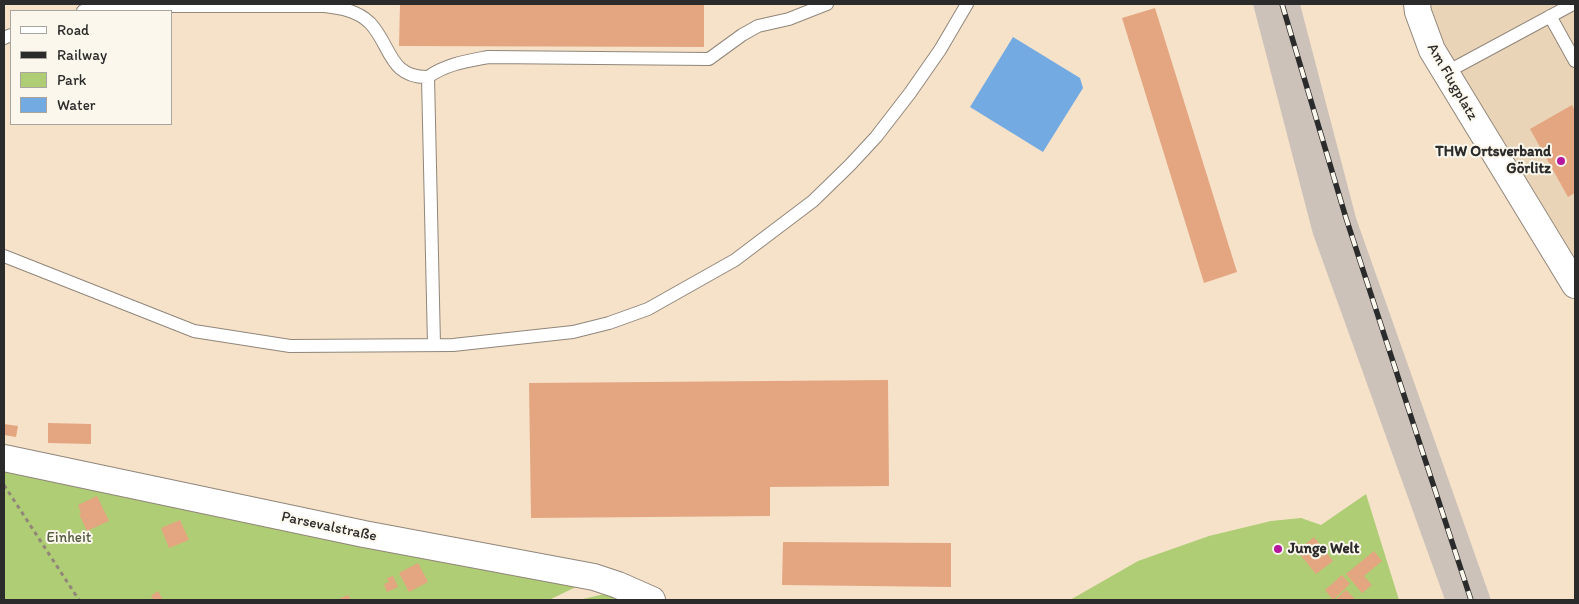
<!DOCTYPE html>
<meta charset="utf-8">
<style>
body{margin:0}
#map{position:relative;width:1579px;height:604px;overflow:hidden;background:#f6e2c9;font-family:Itim,sans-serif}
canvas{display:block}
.frame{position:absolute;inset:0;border:5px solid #2b2b2b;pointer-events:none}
.legend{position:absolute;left:10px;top:10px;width:162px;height:115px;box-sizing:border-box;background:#fbf7ec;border:1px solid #a8a59f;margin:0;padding:6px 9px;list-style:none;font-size:15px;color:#2b2b2b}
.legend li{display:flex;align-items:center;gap:10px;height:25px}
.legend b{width:25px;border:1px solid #a8a59f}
</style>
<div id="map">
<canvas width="1579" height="604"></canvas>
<div class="frame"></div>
<ul class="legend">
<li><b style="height:6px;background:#fff"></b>Road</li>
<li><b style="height:6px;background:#2b2b2b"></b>Railway</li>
<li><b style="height:14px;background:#afcd74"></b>Park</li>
<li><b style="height:14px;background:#74aae2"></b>Water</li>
</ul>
</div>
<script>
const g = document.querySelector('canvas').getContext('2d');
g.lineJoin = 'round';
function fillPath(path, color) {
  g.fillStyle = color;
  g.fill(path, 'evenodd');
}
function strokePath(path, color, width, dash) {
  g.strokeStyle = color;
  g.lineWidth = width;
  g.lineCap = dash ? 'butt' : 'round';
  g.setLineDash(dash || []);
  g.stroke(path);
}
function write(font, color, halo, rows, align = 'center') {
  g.font = font + ' Itim,sans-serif';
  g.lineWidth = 4;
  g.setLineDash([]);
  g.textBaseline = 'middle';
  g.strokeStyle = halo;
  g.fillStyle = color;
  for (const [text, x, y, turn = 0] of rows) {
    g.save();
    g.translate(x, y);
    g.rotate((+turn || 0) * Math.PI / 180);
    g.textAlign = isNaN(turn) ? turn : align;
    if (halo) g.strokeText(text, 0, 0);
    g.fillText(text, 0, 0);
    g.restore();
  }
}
const built = new Path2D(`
 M1425,4H1575V268L1444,59Z`);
const industrial = new Path2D(`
 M1253,4H1300L1356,218L1491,600H1445L1313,234Z`);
const green = new Path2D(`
 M4,463L582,584L549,600H4Z
 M1366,494L1399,600H1070L1138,561L1209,536L1271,521L1301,518L1321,525Z
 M609,593L625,600H581L583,599Z`);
const water = new Path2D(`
 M1013,37L1080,78L1083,88L1043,152L970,107Z`);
const building = new Path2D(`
 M400,4H704V47L399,46Z
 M1155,8L1237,272L1204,283L1122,18Z
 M1572,105L1575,111V193L1568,197L1530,129Z
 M888,380L889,486L770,487V516L531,518L529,383Z
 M48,423L91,424V444L48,443Z
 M4,424L18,426L16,437L4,435Z
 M97,496L109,521L87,531L79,514L81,513L78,505Z
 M180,520L189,540L169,548L161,528Z
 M1314,537L1333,561L1316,574L1297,551Z
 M783,542L951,543V587L782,585Z
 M1374,551L1382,561L1364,576L1372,585L1362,593L1346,574Z
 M418,563L428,582L409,592L399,573Z
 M1342,575L1350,584L1333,600L1325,590Z
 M393,576L398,587L387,592L384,584L389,582L387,578Z
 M1346,590L1356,600H1335Z
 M158,591L163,600H154L151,596Z
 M348,595L351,600H337Z`);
const path = new Path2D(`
 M4,485L79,600`);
const service = new Path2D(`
 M83,11L103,7L118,6H324C340,8 357,10 370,23C391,45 389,78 428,77
 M1550,16L1575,61
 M4,38L11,35
 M1445,73L1573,4
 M4,256L194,331L290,346L453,345L573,332L609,323L648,309L735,260L813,201L850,165L876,137L910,93L940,50L967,4
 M434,345L428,77C446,64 467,61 488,57L709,59L742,35L758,26L789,19L827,4`);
const minor = new Path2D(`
 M1417,4L1418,12L1432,50L1575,285
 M4,458L364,534L594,577L618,585L652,600`);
const rail = new Path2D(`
 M1282,4L1346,218L1471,600`);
const markers = [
 [1561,161,5,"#b5179e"],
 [1278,549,5,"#b5179e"]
];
const streetNames = [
 ["Am Flugplatz",1452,82,60],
 ["Parsevalstraße",329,527,12]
];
const poiNames = [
 ["THW Ortsverband",1551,152],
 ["Görlitz",1551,169],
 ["Junge Welt",1288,549,"left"]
];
const parkNames = [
 ["Einheit",69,538]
];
fillPath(built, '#ead4b8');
fillPath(industrial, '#ccc2b9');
fillPath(green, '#afcd74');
fillPath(water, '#74aae2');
fillPath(building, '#e4a681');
strokePath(service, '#90867a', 14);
strokePath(minor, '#90867a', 28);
strokePath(path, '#90867a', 3, [4, 4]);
strokePath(service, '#fff', 12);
strokePath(minor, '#fff', 26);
strokePath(rail, '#2b2b2b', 5.5);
strokePath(rail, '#fbf7ec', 4, [11]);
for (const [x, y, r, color] of markers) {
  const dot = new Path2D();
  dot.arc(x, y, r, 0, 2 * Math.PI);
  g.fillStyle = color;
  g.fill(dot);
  strokePath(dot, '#fbf7ec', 2);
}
write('15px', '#2b2b2b', '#fbf7ec', streetNames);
write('bold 15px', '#2b2b2b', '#fbf7ec', poiNames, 'right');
write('15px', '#535c41', '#fbf7ec', parkNames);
</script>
